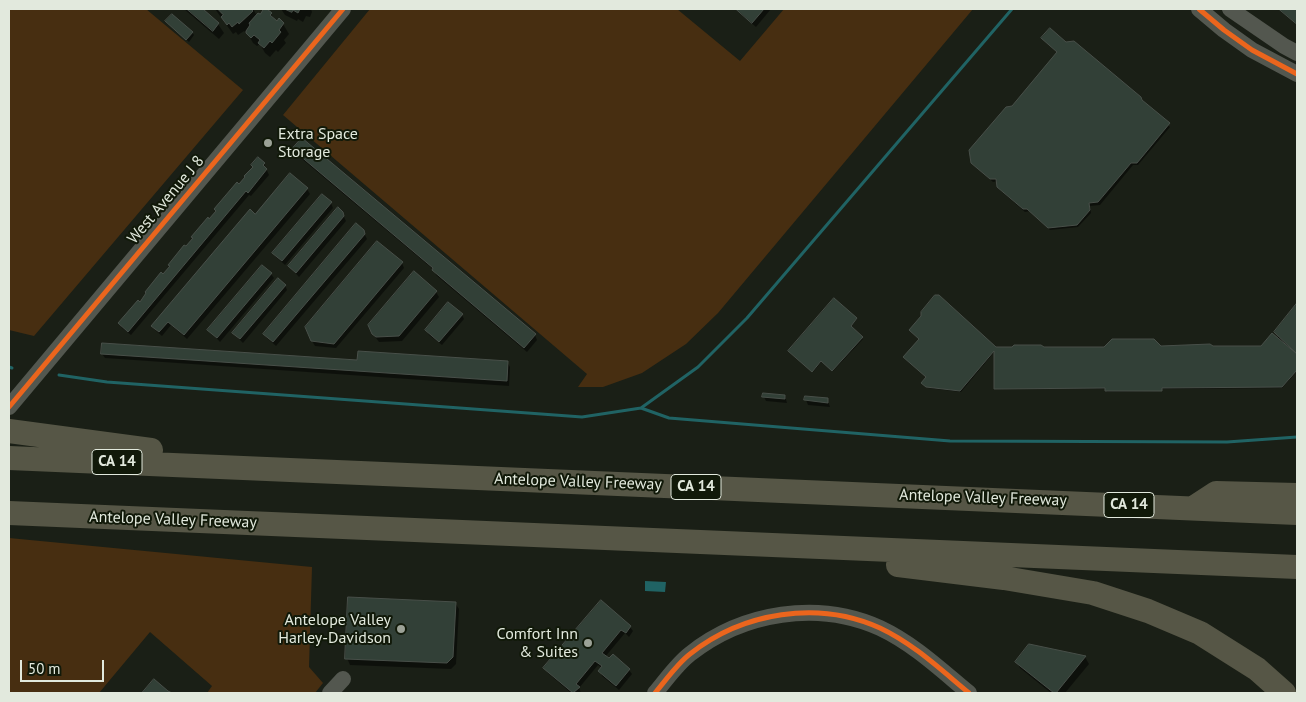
<!DOCTYPE html>
<style>
body{margin:0}
#map{position:relative;width:1306px;height:702px;overflow:hidden;background:#1a1f16;font-family:"PT Sans",sans-serif}
canvas{display:block}
.frame{position:absolute;inset:0;border:10px solid #e2e9dd;pointer-events:none}
.scale{position:absolute;left:20px;top:660px;width:84px;height:22px;box-sizing:border-box;border:2px solid #e2e9dd;border-top:0;padding-left:6px;font-size:15px;line-height:18px;white-space:nowrap;color:#e2e9dd;-webkit-text-stroke:4px #111909;paint-order:stroke}
</style>
<div id="map">
<canvas width="1306" height="702"></canvas>
<div class="frame"></div>
<div class="scale">50 m</div>
</div>
<script>
const g = document.querySelector('canvas').getContext('2d');
g.lineJoin = 'round';
function fillPath(path, color) {
  g.fillStyle = color;
  g.fill(path, 'evenodd');
}
function strokePath(path, color, width, dash) {
  g.strokeStyle = color;
  g.lineWidth = width;
  g.lineCap = dash ? 'butt' : 'round';
  g.setLineDash(dash || []);
  g.stroke(path);
}
function write(font, color, halo, rows, align = 'center') {
  g.font = font + ' "PT Sans",sans-serif';
  g.lineWidth = 4;
  g.setLineDash([]);
  g.textBaseline = 'middle';
  g.strokeStyle = halo;
  g.fillStyle = color;
  for (const [text, x, y, turn = 0] of rows) {
    g.save();
    g.translate(x, y);
    g.rotate((+turn || 0) * Math.PI / 180);
    g.textAlign = isNaN(turn) ? turn : align;
    if (halo) g.strokeText(text, 0, 0);
    g.fillText(text, 0, 0);
    g.restore();
  }
}
const green = new Path2D(`
 M9,9H146L243,90L34,336L9,330Z
 M370,9H677L740,61L784,9H973L718,313L686,344L642,373L603,387H578L587,374L283,115Z
 M9,538L312,567L309,667L323,683L315,693H207L212,686L150,632L99,693H9Z`);
const water = new Path2D(`
 M645,581L666,582L665,592L645,591Z`);
const shadow = new Path2D(`
 M184,9H201L218,24L224,33L219,39Z
 M215,9H253L257,16H260L265,10L271,14L276,23L283,24L289,34L284,40L286,43L278,52L276,50L270,57L265,53L260,44L257,46L253,43L247,32L246,33L244,31L238,35L236,32L233,34Z
 M281,9H311L312,12L310,17L306,16L303,22L298,19L297,21L285,15Z
 M735,9H771L756,27Z
 M167,22L192,32L194,35L189,42Z
 M1043,38L1142,101L1170,127L1138,165H1133L1100,205L1090,206L1091,213L1078,227L1050,230L1030,211L1025,212L1000,190L998,181L993,182L972,163L1013,107L1058,53Z
 M294,149L535,335L537,340L527,352L436,275L434,270L296,154Z
 M264,164L269,175L251,196L249,195L131,335L122,328L120,324L140,303L194,239L192,237L209,221L254,168Z
 M307,189L310,194L187,339L171,325L162,336L156,331L153,326L255,216Z
 M331,203L333,208L285,265L276,257L273,253Z
 M342,213L346,221L299,277L289,266Z
 M363,231L367,239L276,346L267,338L264,334Z
 M402,263L404,268L336,348L315,346L312,341Z
 M414,273L436,292L439,297L402,341L379,342L373,334Z
 M271,274L274,278L220,342L209,330Z
 M285,285L287,290L243,343L233,333Z
 M939,296L996,348L1262,347L1277,338L1279,336L1275,332L1297,306V371L1282,388L1162,389V391L1107,392L1106,389H996L995,351L961,392L928,388L923,384L928,377L920,339Z
 M462,315L464,319L442,345L429,335L426,330Z
 M856,319L850,327L863,339L833,371L822,361L813,372L790,353Z
 M102,354L359,362H507L510,367L509,386L105,358Z
 M785,396L787,403L766,401L764,397Z
 M827,399L830,407L808,405L806,400Z
 M601,602L630,627L633,631L629,637L625,633L605,657L609,660L613,656L629,670L632,674L619,690L602,676L600,671L602,668L598,665L579,688L581,693H571L548,673L545,668Z
 M455,603L459,609L456,664L451,669L350,665L347,658Z
 M1030,646L1085,657L1089,664L1065,693H1051L1020,668L1017,662Z`);
const stream = new Path2D(`
 M9,367L12,368
 M59,375L107,382L582,417L641,408L698,367L747,318L1012,9
 M641,408L669,418L950,441L1227,442L1297,437`);
const building = new Path2D(`
 M187,9H203L219,23L213,31Z
 M218,9H251L253,11L239,24L238,22L232,27L229,23L227,25L221,17L223,15Z
 M264,9H267L272,13L270,15L277,21L279,18L284,23L279,30L281,32L272,43L270,41L264,48L258,43L260,40L254,35L251,38L246,33V31L250,25L249,23L258,13L260,14Z
 M285,9H300L298,13L293,10L292,12Z
 M736,9H764L752,23Z
 M1279,9H1297V24Z
 M172,14L193,32L186,40L165,21Z
 M1050,28L1066,42L1074,41L1141,97L1142,100L1170,123L1137,163H1131L1098,202L1089,203L1090,210L1077,225L1048,228L1027,209H1023L997,187L996,179H990L971,163L969,150L1006,107L1012,106L1057,52L1041,38Z
 M302,138L536,334L524,348L432,270L433,268L292,149Z
 M258,157L265,163L263,165L267,169L248,193L246,191L128,332L118,323L138,300L140,302L146,293L145,292L161,272L163,274L170,266L168,265L184,245L186,246L193,238L191,237L208,217L209,219L216,211L214,209L237,182L239,184L245,177L244,176L253,167L251,165Z
 M290,173L308,188L184,335L168,322L159,332L151,326L250,209L255,214Z
 M322,194L332,202L282,261L272,253Z
 M338,207L343,212L344,216L296,273L288,266Z
 M356,223L364,230L365,234L273,342L263,334Z
 M377,241L403,262L334,344L311,341L305,327Z
 M262,265L272,273L217,338L207,330Z
 M414,271L437,291L399,336L376,337L372,334L368,325Z
 M278,278L286,285L240,339L232,333Z
 M935,295H939L996,347H1012L1014,345H1041L1044,347H1104L1112,339H1154L1161,346L1210,344L1213,346H1261L1272,333L1297,354V370L1282,387L1162,388V391H1105V388L994,389V351L960,391L926,387L921,383L926,377L903,357L919,339L909,330L921,316V312Z
 M834,298L857,318L851,326L863,337L832,371L821,361L812,372L788,351Z
 M448,302L463,314L439,342L425,330Z
 M1297,303V354L1274,332Z
 M102,343L357,360L358,351L508,361L507,381L101,354Z
 M763,393L785,395V399L762,397Z
 M805,396L828,398V403L804,400Z
 M348,597L456,602L453,657L447,663L345,659Z
 M601,600L631,626L626,633L621,630L602,653L609,658L613,654L630,669L616,686L598,671L602,666L595,661L576,684L580,687L573,693L543,668Z
 M1029,644L1086,656L1056,693H1054L1015,662Z
 M154,679L168,691L172,693H142Z`);
const minor = new Path2D(`
 M1199,9L1224,30L1252,50L1297,74
 M1230,9L1284,46L1297,53
 M9,407L343,9
 M330,693L343,679
 M655,693C666,680 677,664 690,654C743,612 818,600 880,628C914,644 941,670 969,693`);
const highway = new Path2D(`
 M9,431L151,450
 M9,458L1297,513
 M1193,508L1216,493L1297,495
 M9,513L1297,567
 M898,565L1004,578L1093,593L1148,611L1200,633L1257,669L1284,693`);
const cycleway = new Path2D(`
 M1199,9L1224,30L1252,50L1297,74
 M9,407L343,9
 M655,693C666,680 677,664 690,654C743,612 818,600 880,628C914,644 941,670 969,693`);
const markers = [
 [268,143,5,"#9ca297"],
 [401,629,5,"#9ca297"],
 [588,643,5,"#9ca297"]
];
const shields = [
 [117,462,50],
 [696,487,50],
 [1129,505,50]
];
const shieldNames = [
 ["CA 14",117,462],
 ["CA 14",696,487],
 ["CA 14",1129,505]
];
const poiNames = [
 ["Extra Space",278,134,"left"],
 ["Storage",278,152,"left"],
 ["Antelope Valley",391,620],
 ["Harley-Davidson",391,638],
 ["Comfort Inn",578,634],
 ["& Suites",578,652]
];
const streetNames = [
 ["West Avenue J 8",166,200,-50],
 ["Antelope Valley Freeway",578,482,2],
 ["Antelope Valley Freeway",983,498,2],
 ["Antelope Valley Freeway",173,520,2]
];
fillPath(green, '#472e11');
fillPath(water, '#206364');
fillPath(shadow, '#0007');
strokePath(stream, '#206364', 3);
fillPath(building, '#324037');
strokePath(building, '#484f49', 1);
strokePath(minor, '#53574f', 16);
strokePath(highway, '#565646', 24);
strokePath(cycleway, '#eb651d', 5);
for (const [x, y, r, color] of markers) {
  const dot = new Path2D();
  dot.arc(x, y, r, 0, 2 * Math.PI);
  g.fillStyle = color;
  g.fill(dot);
  strokePath(dot, '#111909', 2);
}
for (const [x, y, w] of shields) {
  const box = new Path2D();
  box.roundRect(x - w / 2, y - 12.5, w, 25, 4);
  g.fillStyle = '#111909';
  g.fill(box);
  strokePath(box, '#e2e9dd', 1);
}
write('bold 15px', '#e2e9dd', null, shieldNames);
write('16px', '#e2e9dd', '#111909', poiNames, 'right');
write('16px', '#e2e9dd', '#111909', streetNames);
</script>
